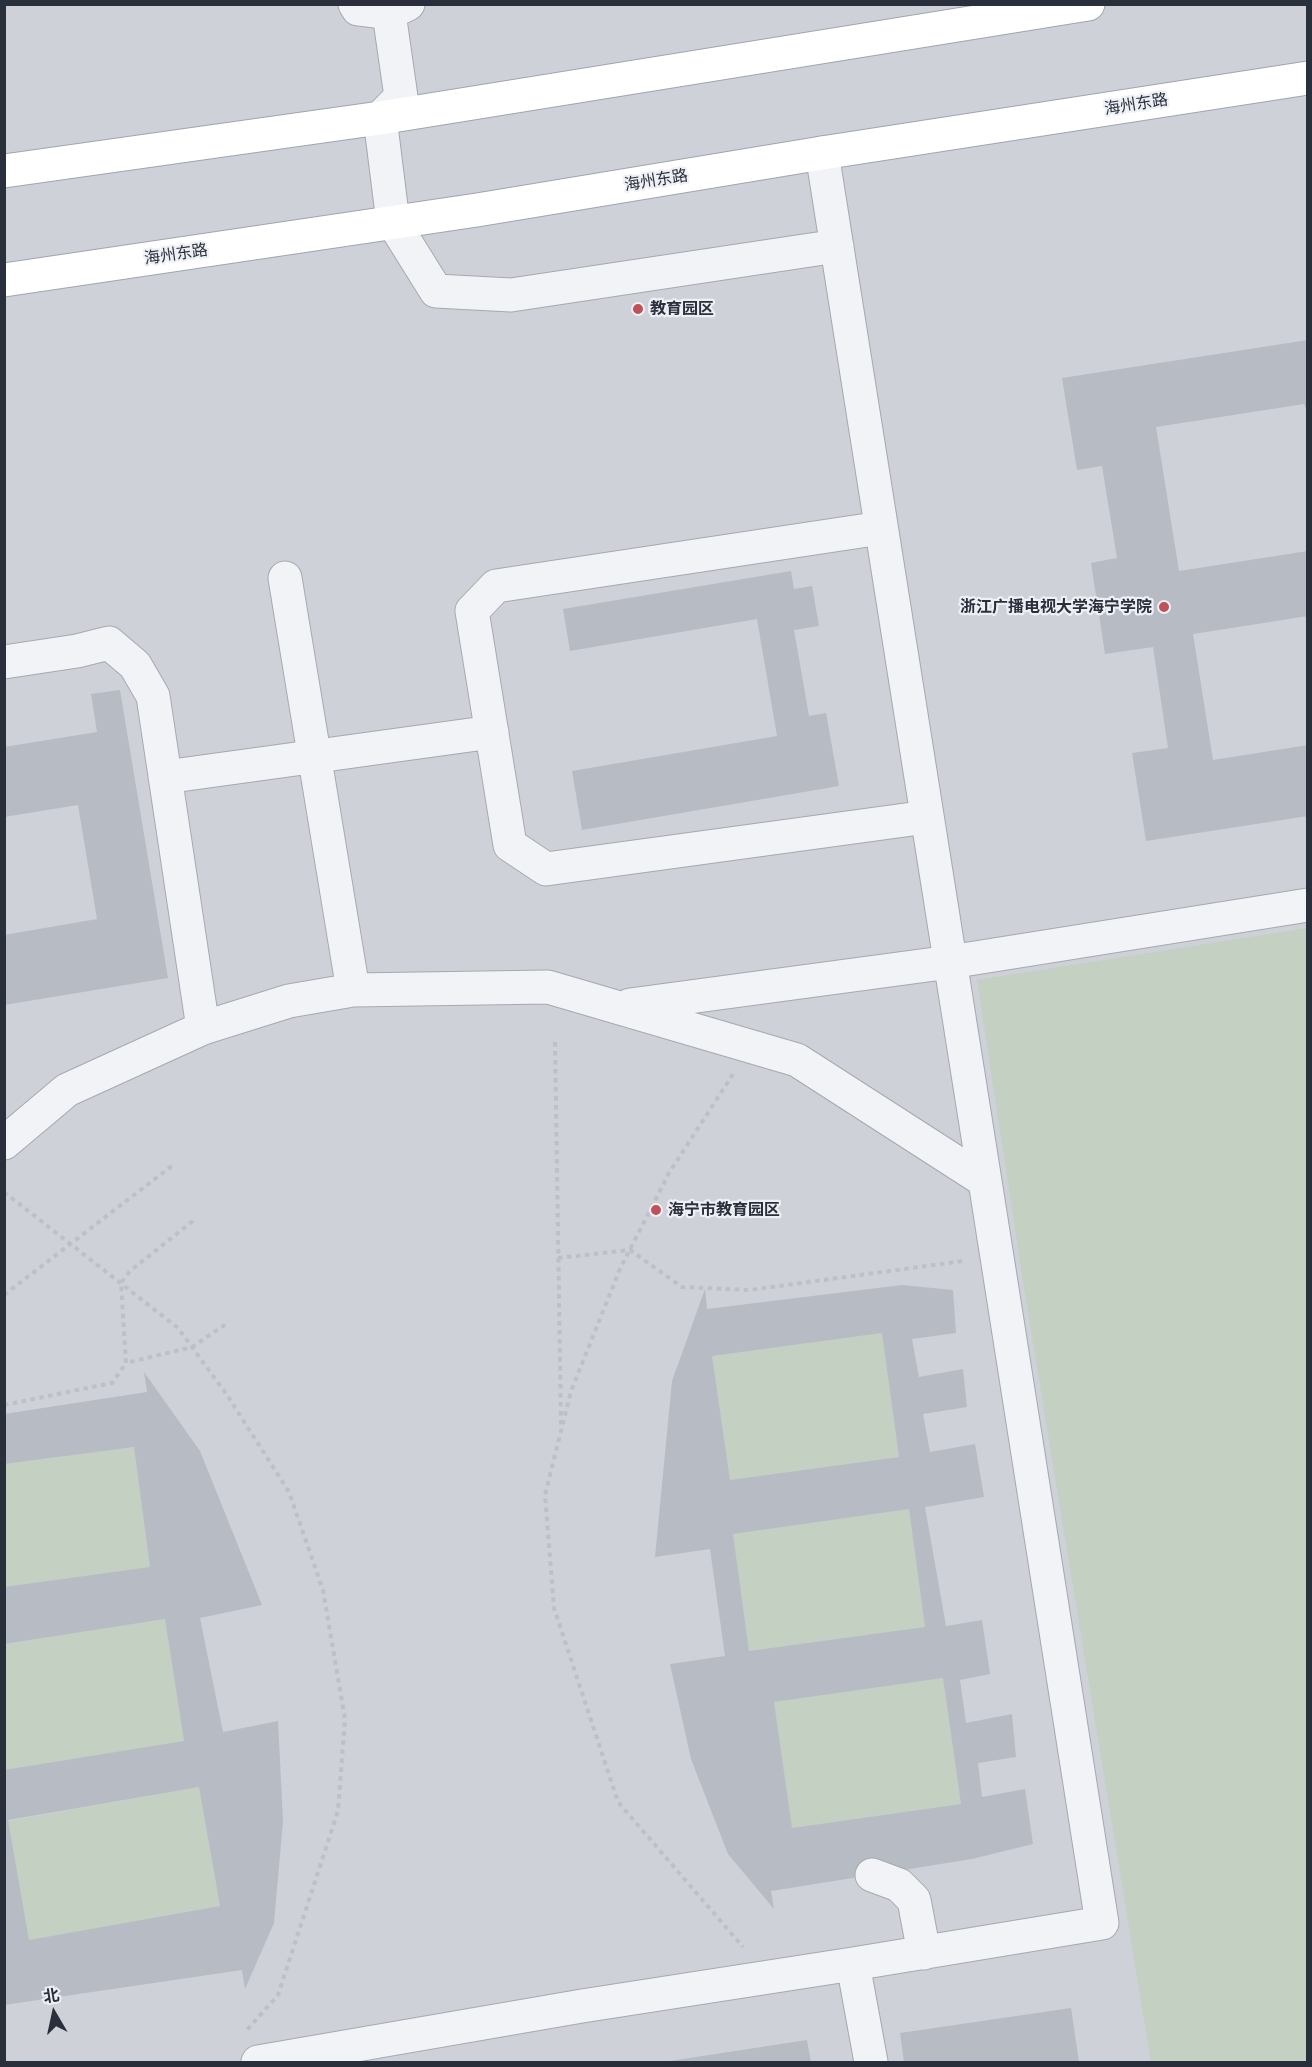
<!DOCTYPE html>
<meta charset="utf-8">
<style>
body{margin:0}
#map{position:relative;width:1312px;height:2067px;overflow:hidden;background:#dfe2e7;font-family:Barlow,"Noto Sans SC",sans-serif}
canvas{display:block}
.frame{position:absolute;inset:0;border:6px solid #2a2f3c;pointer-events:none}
.north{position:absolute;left:24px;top:1983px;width:60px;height:60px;-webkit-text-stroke:4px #eef0f5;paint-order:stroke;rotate:351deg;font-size:16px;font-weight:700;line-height:24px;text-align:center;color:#2a2f3c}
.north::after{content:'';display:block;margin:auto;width:21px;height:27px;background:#2a2f3c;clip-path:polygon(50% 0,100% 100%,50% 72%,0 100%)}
</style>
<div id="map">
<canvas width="1312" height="2067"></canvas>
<div class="frame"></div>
<div class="north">北</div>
</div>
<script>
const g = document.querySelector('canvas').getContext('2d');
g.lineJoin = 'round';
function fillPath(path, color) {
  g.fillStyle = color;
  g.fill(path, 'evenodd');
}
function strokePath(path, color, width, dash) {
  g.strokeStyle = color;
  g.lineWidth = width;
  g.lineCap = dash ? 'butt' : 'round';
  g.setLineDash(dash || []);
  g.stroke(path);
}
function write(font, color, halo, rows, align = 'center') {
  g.font = font + ' Barlow,"Noto Sans SC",sans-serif';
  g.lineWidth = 4.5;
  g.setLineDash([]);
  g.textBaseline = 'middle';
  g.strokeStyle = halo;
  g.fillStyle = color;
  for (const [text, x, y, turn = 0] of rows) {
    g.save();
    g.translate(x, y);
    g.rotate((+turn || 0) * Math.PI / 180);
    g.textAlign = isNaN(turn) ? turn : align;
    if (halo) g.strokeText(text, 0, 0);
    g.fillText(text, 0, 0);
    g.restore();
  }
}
const built = new Path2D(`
 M5,5H1307V2062H5Z`);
const green = new Path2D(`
 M1307,928V2062H1151L1024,1288L977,980Z
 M882,1333L899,1457L730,1480L712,1356Z
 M134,1447L150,1567L5,1587L4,1464Z
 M909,1509L925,1627L749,1651L733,1534Z
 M165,1619L184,1741L5,1770V1644Z
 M943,1678L961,1804L792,1828L774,1702Z
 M199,1787L220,1906L29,1940L8,1821Z`);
const building = new Path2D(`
 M1308,340V415L1304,404L1156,427L1179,571L1308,551V616L1193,634L1213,760L1308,745V816L1146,841L1132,753L1168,748L1153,647L1105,654L1091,563L1117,558L1102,466L1077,470L1062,378Z
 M791,571L794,589L812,586L819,626L794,630L809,716L826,713L839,786L582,830L572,771L777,736L757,619L570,651L563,609Z
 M120,690L168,978L4,1005V935L97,919L78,805L4,817V747L97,732L91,694Z
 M902,1285L953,1290L956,1333L912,1339L919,1377L963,1369L967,1407L923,1414L930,1452L975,1444L984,1497L925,1507L946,1626L982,1620L990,1674L960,1680L966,1723L1012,1714L1016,1757L978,1763L982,1797L1025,1789L1033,1844L972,1859L771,1891L774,1909L728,1854L691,1759L670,1664L725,1656L710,1549L655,1557L672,1381L705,1289L707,1309ZM882,1333L899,1457L730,1480L712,1356ZM909,1509L925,1627L749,1651L733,1534ZM943,1678L961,1804L792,1828L774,1702Z
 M144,1372L200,1451L262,1605L200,1618L223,1732L278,1721L283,1821L274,1923L245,1989L242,1970L4,2005V1770L184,1741L165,1619L4,1644V1587L150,1567L134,1447L4,1464V1414L147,1392ZM199,1787L220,1906L29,1940L8,1820Z
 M1071,2008L1079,2062H904L900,2033Z
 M807,2040L811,2062H670V2061Z`);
const path = new Path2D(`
 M555,1042L561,1425
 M733,1074L669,1173L620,1269L571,1391L545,1495L554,1608L618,1802L743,1947
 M4,1192L178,1328L227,1395L289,1492L323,1590L345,1719L338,1811L278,1995L247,2030
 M193,1221L130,1271L121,1283L126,1363L192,1347L229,1322
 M558,1258L630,1250L682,1287L750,1290L963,1261
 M4,1295L173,1165
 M4,1405L112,1383L126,1363`);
const minor = new Path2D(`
 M355,4L358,9L389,13
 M408,4L389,13L401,97L380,118L393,222L436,291L511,295L837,246
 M822,153L985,1181
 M881,528L496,586L472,611L510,845L546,869L927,817
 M285,578L353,990
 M4,662L77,651L109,643L135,665L153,696L203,1028
 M165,777L492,732
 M630,1005L950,962L1308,905
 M4,1143L67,1090L203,1028L289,1001L353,990L548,987L797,1060L985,1181L1102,1923L853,1964L582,2006L258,2062
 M872,1875L899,1885L914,1900L924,1953
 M853,1964L871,2062`);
const major = new Path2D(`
 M4,171L380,118L1088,4
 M4,280L477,210L822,153L1308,78`);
const markers = [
 [638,309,6,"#bf5158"],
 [1164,607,6,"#bf5158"],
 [656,1210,6,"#bf5158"]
];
const streetNames = [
 ["海州东路",1136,104,-9],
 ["海州东路",656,180,-9],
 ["海州东路",176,254,-8]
];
const poiNames = [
 ["教育园区",650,309],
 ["浙江广播电视大学海宁学院",1152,607,"right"],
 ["海宁市教育园区",668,1210]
];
fillPath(built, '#ced1d8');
fillPath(green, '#c4d0c1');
fillPath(building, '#b7bbc3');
strokePath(minor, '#a5a9b0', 35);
strokePath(major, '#a0a5b1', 35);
strokePath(path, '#bdc0c6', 4, [4.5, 4.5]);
strokePath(minor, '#f1f3f6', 33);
strokePath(major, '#fff', 33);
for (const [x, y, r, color] of markers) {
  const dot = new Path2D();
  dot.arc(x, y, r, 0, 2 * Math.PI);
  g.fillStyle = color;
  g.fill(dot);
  strokePath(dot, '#eef0f5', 2);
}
write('16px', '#2a2f3c', '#eef0f5', streetNames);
write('bold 16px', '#2a2f3c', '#eef0f5', poiNames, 'left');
</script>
